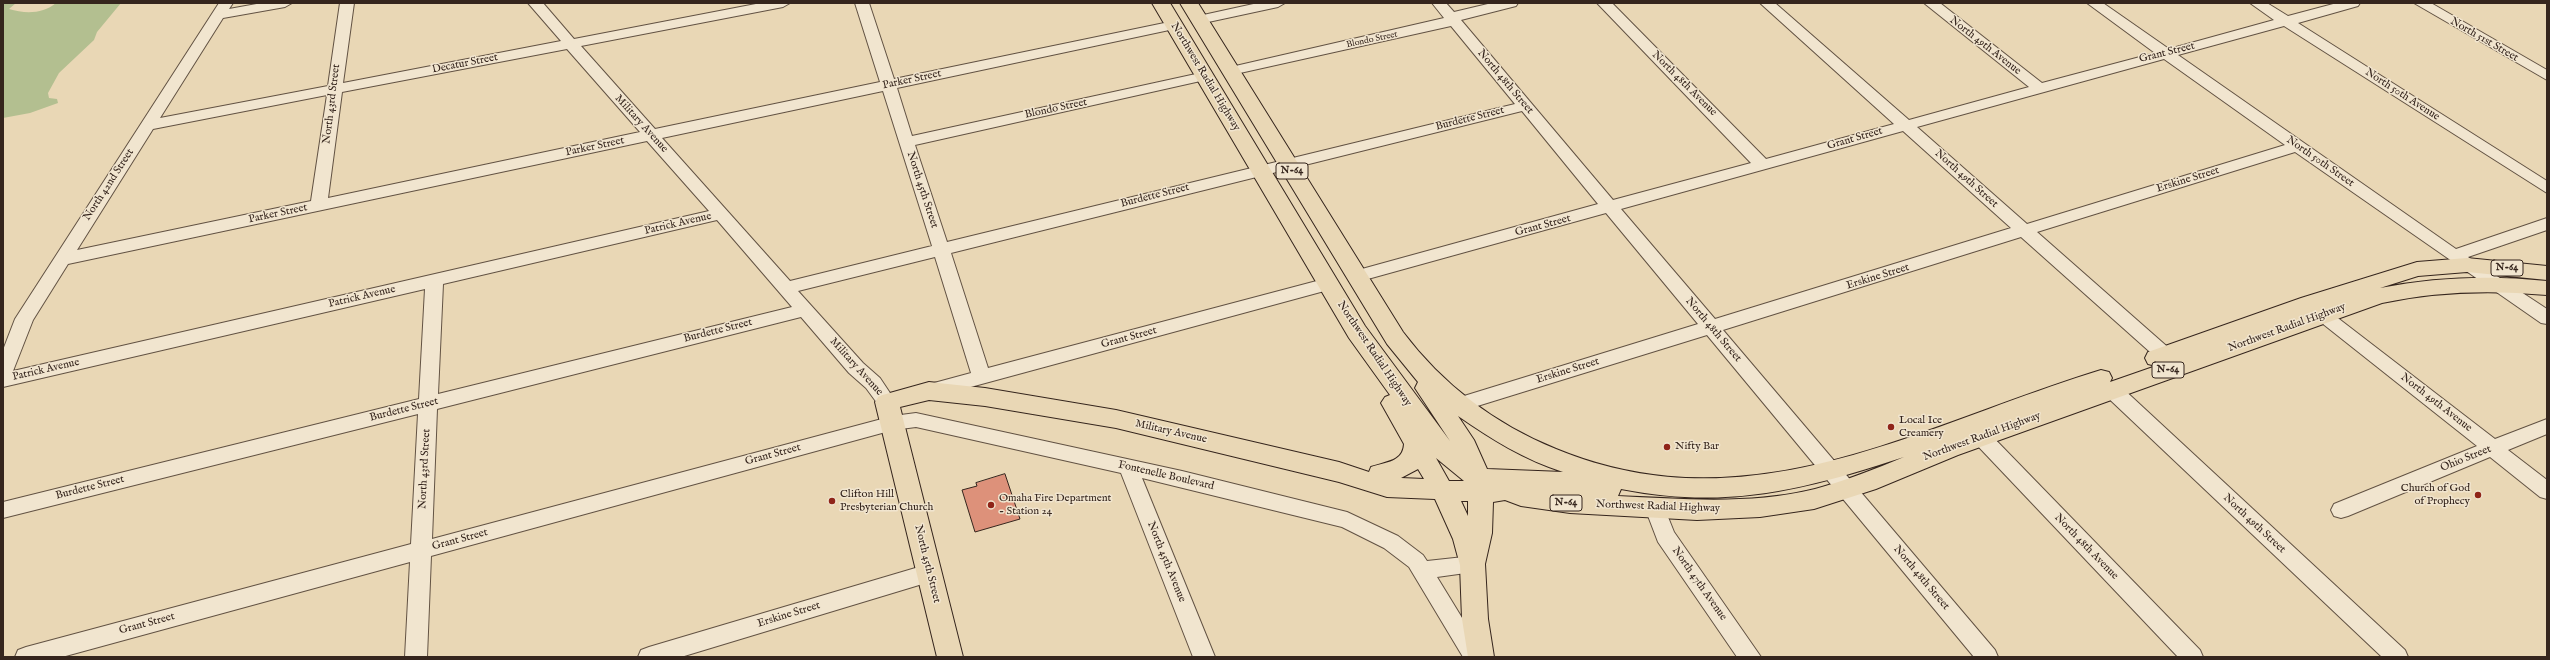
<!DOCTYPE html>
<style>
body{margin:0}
#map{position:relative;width:2550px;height:660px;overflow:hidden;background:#e9d7b5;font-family:"IM FELL English",serif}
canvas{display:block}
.frame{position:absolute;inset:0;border:4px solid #35251d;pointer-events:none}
</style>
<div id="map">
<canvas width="2550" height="660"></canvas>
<div class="frame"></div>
</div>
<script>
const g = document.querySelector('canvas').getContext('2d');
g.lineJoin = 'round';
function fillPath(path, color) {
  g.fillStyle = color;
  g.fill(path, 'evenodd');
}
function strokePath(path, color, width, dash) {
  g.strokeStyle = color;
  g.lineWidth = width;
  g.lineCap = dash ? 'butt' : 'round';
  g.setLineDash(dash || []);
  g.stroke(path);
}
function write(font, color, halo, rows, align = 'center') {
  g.font = font + ' "IM FELL English",serif';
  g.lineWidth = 3;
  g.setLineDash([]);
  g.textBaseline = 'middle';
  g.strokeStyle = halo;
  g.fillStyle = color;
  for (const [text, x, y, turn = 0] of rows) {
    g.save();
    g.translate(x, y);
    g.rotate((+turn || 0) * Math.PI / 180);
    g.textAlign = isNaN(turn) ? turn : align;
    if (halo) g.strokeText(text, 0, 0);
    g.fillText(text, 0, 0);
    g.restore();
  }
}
const green = new Path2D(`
 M3,3H16L9,9C25,14 43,14 56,3H121L97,32L94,40L59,73L48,93L49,98L57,99L58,103L30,113L3,118Z`);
const building = new Path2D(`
 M1005,474L1020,519L975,532L962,490L977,486L976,483Z`);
const minor = new Path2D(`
 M219,3H233L229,9L262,3H292L285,7L223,18L160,118L328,86L340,3H354L343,83L561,41L528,3H543L574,39L761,3H790L783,7L581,46L655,129L880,82L855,3H869L894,79L1174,21L1179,22L1181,25L1179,28L1174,29L897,88L912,136L1205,72L1212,76L1205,80L915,145L947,242L1515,104L1451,26L1231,75L1224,71L1231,67L1444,18L1432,3H1446L1454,12L1492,3H1518L1516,6L1461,20L1613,200L1751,163L1597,3H1612L1766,159L1894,124L1760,3H1775L1909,120L2029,87L1924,3H1940L2042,83L2155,53L2087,3H2103L2169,49L2274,20L2250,3H2267L2288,16L2337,3H2360L2358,6L2298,23L2547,181V193L2284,26L2178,55L2456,249L2547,218V230L2468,257L2547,309V324L2541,323L2295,152L2037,232L2171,350L2174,355L2171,360L2165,362L2159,360L2021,237L1723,330L1995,650L1998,657H1974L1707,335L1458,412L1451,410L1449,405L1451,400L1698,324L1606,213L1357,282L1351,280L1348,276L1351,272L1598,204L1522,111L951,253L988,368L1328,278L1334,280L1337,284L1334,288L1328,290L930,398L923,396L921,391L923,386L971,373L935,257L798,291L863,363L880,378L896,402L894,407L887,409L880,407L866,388L849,373L801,317L437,409L432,539L893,416L916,413L1182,471L1347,512L1398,536L1423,555L1427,561L1473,556L1480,559L1483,565L1480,571L1437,577L1486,657H1463L1409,567L1384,548L1342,527L1142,478L1215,657H1193L1121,473L916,427L893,430L431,556L427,657H405L410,562L62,657H15L18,650L26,647L411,544L418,414L3,518V502L419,399L425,289L3,387V350L15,319ZM567,49L640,132L328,198L342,92ZM2164,59L2285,145L2027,224L1917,127ZM883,91L932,246L790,281L662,138ZM327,95L311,201L77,250L153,129ZM1903,131L2011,228L1715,319L1621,209ZM647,141L709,211L13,371L33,320L68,264ZM717,220L792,307L438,394L443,284Z
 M1258,3H1285L1278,7L1199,24L1192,20L1194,17Z
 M2414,3H2431L2547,70V80Z
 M2324,310L2330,312L2495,439L2547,419V434L2508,450L2547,480V499L2540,497L2490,457L2348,516L2341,518L2334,516L2331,510L2334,504L2477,446L2318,320L2315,316L2318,312Z
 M2112,383L2119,385L2405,650L2408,657H2382L2105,395L2103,390L2105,385Z
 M1981,430L1988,432L2200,650L2203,657H2178L1974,442L1971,437L1974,432Z
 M1655,500L1662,502L1674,532L1761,657H1737L1658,542L1645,508L1648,502Z
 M929,564L936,567L940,573L936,579L929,582L681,657H638L641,650L649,647Z`);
const major = new Path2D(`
 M1152,3H1170L1365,326L1450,441L1415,388L1418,382L1387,344L1180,3H1198L1403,332C1443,385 1495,424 1556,449C1750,529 1918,426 2101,370L2109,372L2112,378L2110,382L2156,366L2148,364L2145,358L2148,352L2301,298L2417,262L2467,258L2547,266V280L2467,272L2418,276L2380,288C2436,277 2490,275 2547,281V295C2491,290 2437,291 2382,303L1958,455L1876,489L1814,509L1760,517L1697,520L1570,513L1521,506L1505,500L1493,502L1492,533L1485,564L1488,619L1494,657H1468L1462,619L1460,565L1453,539L1435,499L1387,497L1339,482L1116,428L985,406L929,400L900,407L963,657H937L875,402L879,396L929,382L985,388L1116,410L1339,462L1369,472L1371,467C1386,462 1403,462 1404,444L1381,403L1385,397L1390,395L1349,338ZM1458,416C1491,439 1525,460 1563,472L1487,469L1474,440ZM1904,457C1875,469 1845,481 1815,489C1751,505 1682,499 1618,496L1621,489C1726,510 1804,490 1904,457ZM1436,458L1464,481H1449ZM1418,469L1424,479L1401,478ZM1461,501H1468V516Z`);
const markers = [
 [1891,427,4,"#8f2418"],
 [1667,447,4,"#8f2418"],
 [2478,495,4,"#8f2418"],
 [832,501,4,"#8f2418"],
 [991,505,4,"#8f2418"]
];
const farStreetnames = [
 ["Blondo Street",1372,40,-12]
];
const shields = [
 [1292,171,32],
 [2507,268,32],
 [2168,370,32],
 [1566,503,32]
];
const shieldNames = [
 ["N-64",1292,171],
 ["N-64",2507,268],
 ["N-64",2168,370],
 ["N-64",1566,503]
];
const streetNames = [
 ["North 51st Street",2484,40,30],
 ["North 49th Avenue",1985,46,38],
 ["Grant Street",2167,53,-14],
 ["Decatur Street",465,64,-11],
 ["Northwest Radial Highway",1205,77,59],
 ["Parker Street",912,80,-12],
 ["North 48th Street",1505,82,50],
 ["North 48th Avenue",1684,84,45],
 ["North 50th Avenue",2402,95,33],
 ["North 43rd Street",332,104,-83],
 ["Blondo Street",1056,109,-12],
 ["Burdette Street",1470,119,-14],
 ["Military Avenue",641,124,48],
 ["Grant Street",1855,139,-16],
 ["Parker Street",595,147,-12],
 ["North 50th Street",2320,162,35],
 ["North 49th Street",1966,179,42],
 ["Erskine Street",2188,180,-17],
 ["North 42nd Street",109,185,-57],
 ["North 45th Street",922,190,72],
 ["Burdette Street",1155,196,-14],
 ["Parker Street",278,214,-12],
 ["Patrick Avenue",678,224,-13],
 ["Grant Street",1543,226,-15],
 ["Erskine Street",1878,277,-17],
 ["Patrick Avenue",362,297,-13],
 ["Northwest Radial Highway",2287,328,-20],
 ["North 48th Street",1713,330,50],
 ["Burdette Street",718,331,-14],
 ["Grant Street",1129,338,-15],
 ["Northwest Radial Highway",1374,354,56],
 ["Military Avenue",856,367,48],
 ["Patrick Avenue",46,370,-13],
 ["Erskine Street",1568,371,-17],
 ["North 49th Avenue",2436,403,38],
 ["Burdette Street",404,410,-14],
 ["Military Avenue",1171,432,13],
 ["Northwest Radial Highway",1982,437,-20],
 ["Grant Street",773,455,-15],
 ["Ohio Street",2466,459,-22],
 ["North 43rd Street",425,469,-87],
 ["Fontenelle Boulevard",1166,476,13],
 ["Burdette Street",90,488,-14],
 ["Northwest Radial Highway",1658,507,2],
 ["North 49th Street",2254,524,43],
 ["Grant Street",460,540,-15],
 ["North 48th Avenue",2086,547,46],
 ["North 45th Avenue",1166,562,68],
 ["North 45th Street",927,564,76],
 ["North 48th Street",1921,578,50],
 ["North 47th Avenue",1699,584,55],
 ["Erskine Street",789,615,-17],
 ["Grant Street",147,624,-15]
];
const poiNames = [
 ["Local Ice",1899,421],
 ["Creamery",1899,434],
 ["Nifty Bar",1675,447],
 ["Church of God",2470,489,"right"],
 ["of Prophecy",2470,502,"right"],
 ["Clifton Hill",840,495],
 ["Presbyterian Church",840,508],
 ["Omaha Fire Department",999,499],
 ["- Station 24",999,512]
];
fillPath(green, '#b3bf90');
fillPath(building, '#dd917a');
strokePath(building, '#35251d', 1);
strokePath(minor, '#625243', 2);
strokePath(major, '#35251d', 2);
fillPath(minor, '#f1e5cf');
fillPath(major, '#e9d7b5');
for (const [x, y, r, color] of markers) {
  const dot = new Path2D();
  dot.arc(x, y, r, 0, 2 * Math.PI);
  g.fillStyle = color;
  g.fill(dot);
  strokePath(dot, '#f1e5cf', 1.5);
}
write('9px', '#35251d', '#f1e5cf', farStreetnames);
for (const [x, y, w] of shields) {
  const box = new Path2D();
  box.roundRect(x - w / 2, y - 8, w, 16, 3);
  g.fillStyle = '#f1e5cf';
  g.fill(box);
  strokePath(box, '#35251d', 1);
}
write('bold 10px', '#35251d', null, shieldNames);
write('11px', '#35251d', '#f1e5cf', streetNames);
write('11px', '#35251d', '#f1e5cf', poiNames, 'left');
</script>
